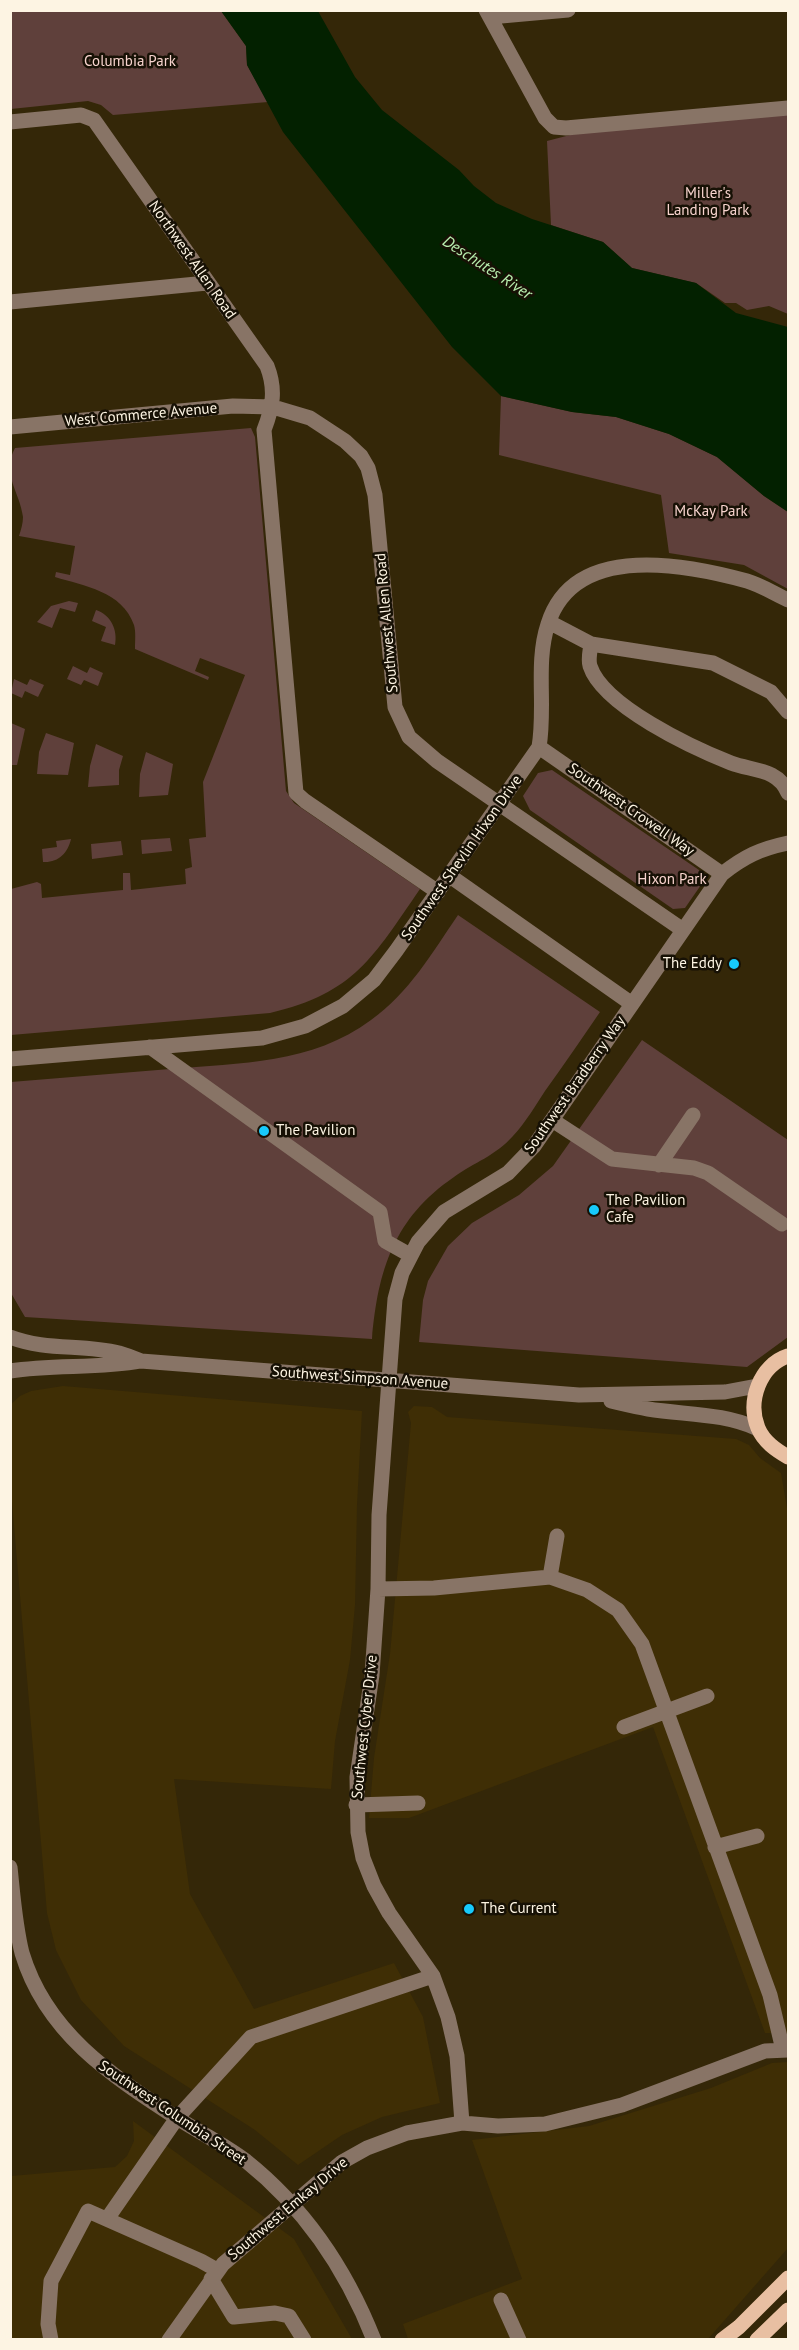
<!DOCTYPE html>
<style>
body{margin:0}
#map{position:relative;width:799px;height:2350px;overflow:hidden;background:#342708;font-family:"PT Sans",sans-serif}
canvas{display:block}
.frame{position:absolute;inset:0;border:12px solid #fdf4e3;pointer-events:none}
</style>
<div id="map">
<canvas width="799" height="2350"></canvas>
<div class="frame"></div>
</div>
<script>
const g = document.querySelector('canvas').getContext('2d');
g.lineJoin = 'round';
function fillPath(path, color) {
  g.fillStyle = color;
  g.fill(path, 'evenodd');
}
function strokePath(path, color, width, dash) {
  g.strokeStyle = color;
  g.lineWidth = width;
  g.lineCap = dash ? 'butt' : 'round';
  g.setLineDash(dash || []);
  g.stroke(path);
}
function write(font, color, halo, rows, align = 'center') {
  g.font = font + ' "PT Sans",sans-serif';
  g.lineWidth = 5;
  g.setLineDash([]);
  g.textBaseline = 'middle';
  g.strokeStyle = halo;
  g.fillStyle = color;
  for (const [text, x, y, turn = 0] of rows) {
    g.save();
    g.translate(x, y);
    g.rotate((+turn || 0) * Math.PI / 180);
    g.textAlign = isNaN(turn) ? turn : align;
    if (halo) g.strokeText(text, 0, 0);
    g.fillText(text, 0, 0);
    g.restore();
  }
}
const built = new Path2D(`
 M63,1386L362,1411L357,1505L355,1605L350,1660L335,1741L331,1789L174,1779L190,1894L254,2009L394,1963L423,2017L440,2103L382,2117L342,2135L298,2165L255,2130L124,2046L81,2000L56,1950L47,1913L11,1490L10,1405L20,1396L31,1391Z
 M414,1406L432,1407L447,1417L736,1439L749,1445L760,1458L781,1473L788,1514V2033H765L653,1727L409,1818H369L374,1758L390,1654L411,1423L408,1412Z
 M788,2062V2248L708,2339H408L403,2324L522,2279L472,2140L589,2126L711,2088L772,2063Z
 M133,2121L294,2239L352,2339L11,2340V2176L115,2167L127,2156L134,2141Z`);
const green = new Path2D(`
 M10,11H221L246,46L247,65L268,102L113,115L101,105L88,101L11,109Z
 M788,113V314L769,306L747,310L736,303H725L696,283L632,268L603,242L551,225L547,141L574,134Z
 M501,396L572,412L616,417L669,434L717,457L764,496L788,512V589L744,565L669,553L661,495L499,455Z
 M251,428L255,437L286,791L294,803L420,889C373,957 355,993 270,1013L11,1035V889L37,882L41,884L42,898L123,890V873H130L131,890L186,884L185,869L192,867L189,839L206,837L203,782L245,675L200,658L195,671L209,677L208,680L135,649C135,641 136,632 134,625C122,591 84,586 55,577L56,572L70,575L75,546L19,536C21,530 23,523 23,517C20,492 1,474 15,448Z
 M69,601L78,603L75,612L60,608L52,628L37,622L51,606Z
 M96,610C111,615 118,630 115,645L101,641L106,627L92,621Z
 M73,666L87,673L90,667L103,673L98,686L84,680L81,685L67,679Z
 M14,679L27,685L30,679L44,685L38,697L25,691L22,698L11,693Z
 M11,723L25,729L17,765H11Z
 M46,733L74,743L68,775L37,774L39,752Z
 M96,744L123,756L119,770V785L88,787L90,766Z
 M146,752L173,764L168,795L139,797L140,774Z
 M552,770L699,870L701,885L685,908L673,909L530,810L523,796L538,773Z
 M170,838L172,851L142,854L141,840Z
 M71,839C68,853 58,863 43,862L42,849L57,847L56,841Z
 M121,841L123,855L92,859L91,844Z
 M458,915L600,1012C582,1038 564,1065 545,1091C535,1106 526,1122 513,1136C495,1156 475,1162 454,1177C394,1218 378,1270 372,1339L25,1317L11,1293V1082C64,1078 117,1073 170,1069C240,1063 312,1064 371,1020C409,993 432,953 458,915Z
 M642,1040L788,1140V1337L747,1367L419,1342L423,1300L428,1281L448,1246L472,1223L519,1195L553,1166Z`);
const water = new Path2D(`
 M221,11H318L355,77L382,110L459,170L474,186L496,203L532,219L603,242L632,268L696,283L736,313L788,327V512L764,496L717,457L669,434L616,417L572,412L501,396L452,347L283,132L247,65L246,46Z`);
const minor = new Path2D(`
 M486,10L545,118L554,127L566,128L788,108
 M490,17L568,10
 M10,122L81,115L94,120L267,366C276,389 273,407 264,430L296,793L305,801L438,892
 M10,302L207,283
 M10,427L233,406L273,407L310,418L345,441L361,456L368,468L375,495L395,707L409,737L437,761L683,930
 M549,622L591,644C590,651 588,660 590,666C603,706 693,748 731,763C752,771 778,768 788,793
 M591,644L713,663L771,692L788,712
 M539,747L722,874
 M450,876L632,1004
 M150,1047L380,1212L385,1241L410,1255
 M10,1059L262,1038L305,1026L343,1006L374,980L396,951L539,747C546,706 535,663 548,624C574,542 685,564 747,581C761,585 775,594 788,600
 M552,1120L612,1159L694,1168L708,1173L782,1224
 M659,1165L693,1115
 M10,1337C46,1351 82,1344 119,1353C126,1355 134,1358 141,1361L579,1395L725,1392L757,1386
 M10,1371C54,1364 98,1369 141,1361
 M611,1401C624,1404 636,1407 648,1409C686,1415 724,1413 758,1429
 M550,1577L557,1536
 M378,1589L434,1588L550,1577L587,1590L618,1610L642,1644L770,1995L783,2050
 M624,1727L707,1696
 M356,1805L418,1803
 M715,1847L757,1836
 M10,1867C13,1895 15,1925 22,1953C46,2033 111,2075 177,2118C199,2132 225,2145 246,2161C306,2209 346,2269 374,2340
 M462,2123L457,2056L448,2017L433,1976L389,1913L374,1886L363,1858L358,1832L357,1777L372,1675L378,1589L379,1515L395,1299L402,1273L418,1242L444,1212L508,1173L534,1146L722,874C745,856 760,849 788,843
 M107,2219L177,2118L251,2037L433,1976
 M211,2279L234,2317L275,2313L289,2316L304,2340
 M501,2300L519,2340
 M51,2340L48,2324L51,2281L88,2211L201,2261L217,2270
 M169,2340L223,2264L342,2162L367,2148L407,2133L462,2123L498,2126L545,2124L622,2105L765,2051L788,2050`);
const major = new Path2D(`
 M788,1356C760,1365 747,1401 758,1428C764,1442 776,1450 788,1457
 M722,2340L739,2327L788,2278
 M757,2340L788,2310`);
const markers = [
 [734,964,6,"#17cafb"],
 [264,1131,6,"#17cafb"],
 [594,1210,6,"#17cafb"],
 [469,1909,6,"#17cafb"]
];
const parkNames = [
 ["Columbia Park",130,62],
 ["Miller's",708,194],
 ["Landing Park",708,211],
 ["McKay Park",711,512],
 ["Hixon Park",672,880]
];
const streetNames = [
 ["Northwest Allen Road",192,260,55],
 ["West Commerce Avenue",141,415,-5],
 ["Southwest Allen Road",387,623,-95],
 ["Southwest Crowell Way",631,810,35],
 ["Southwest Shevlin Hixon Drive",462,858,-55],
 ["Southwest Bradberry Way",575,1085,-55],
 ["Southwest Simpson Avenue",360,1378,4],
 ["Southwest Cyber Drive",365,1727,-84],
 ["Southwest Columbia Street",172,2113,34],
 ["Southwest Emkay Drive",288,2209,-40]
];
const poiNames = [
 ["The Eddy",722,964,"right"],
 ["The Pavilion",276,1131],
 ["The Pavilion",606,1201],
 ["Cafe",606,1218],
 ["The Current",481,1909]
];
const waterNames = [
 ["Deschutes River",487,268,33]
];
fillPath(built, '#3f2e05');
fillPath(green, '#5f403b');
fillPath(water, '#032100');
strokePath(minor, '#887466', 15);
strokePath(major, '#e8bfa2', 15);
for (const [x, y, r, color] of markers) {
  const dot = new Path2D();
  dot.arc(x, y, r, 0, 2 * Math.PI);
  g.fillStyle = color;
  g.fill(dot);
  strokePath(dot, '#171105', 2);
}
write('15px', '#f8d4ce', '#171105', parkNames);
write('15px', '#fdf4e3', '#171105', streetNames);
write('15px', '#fdf4e3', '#171105', poiNames, 'left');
write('italic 16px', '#b9efaf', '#171105', waterNames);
</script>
